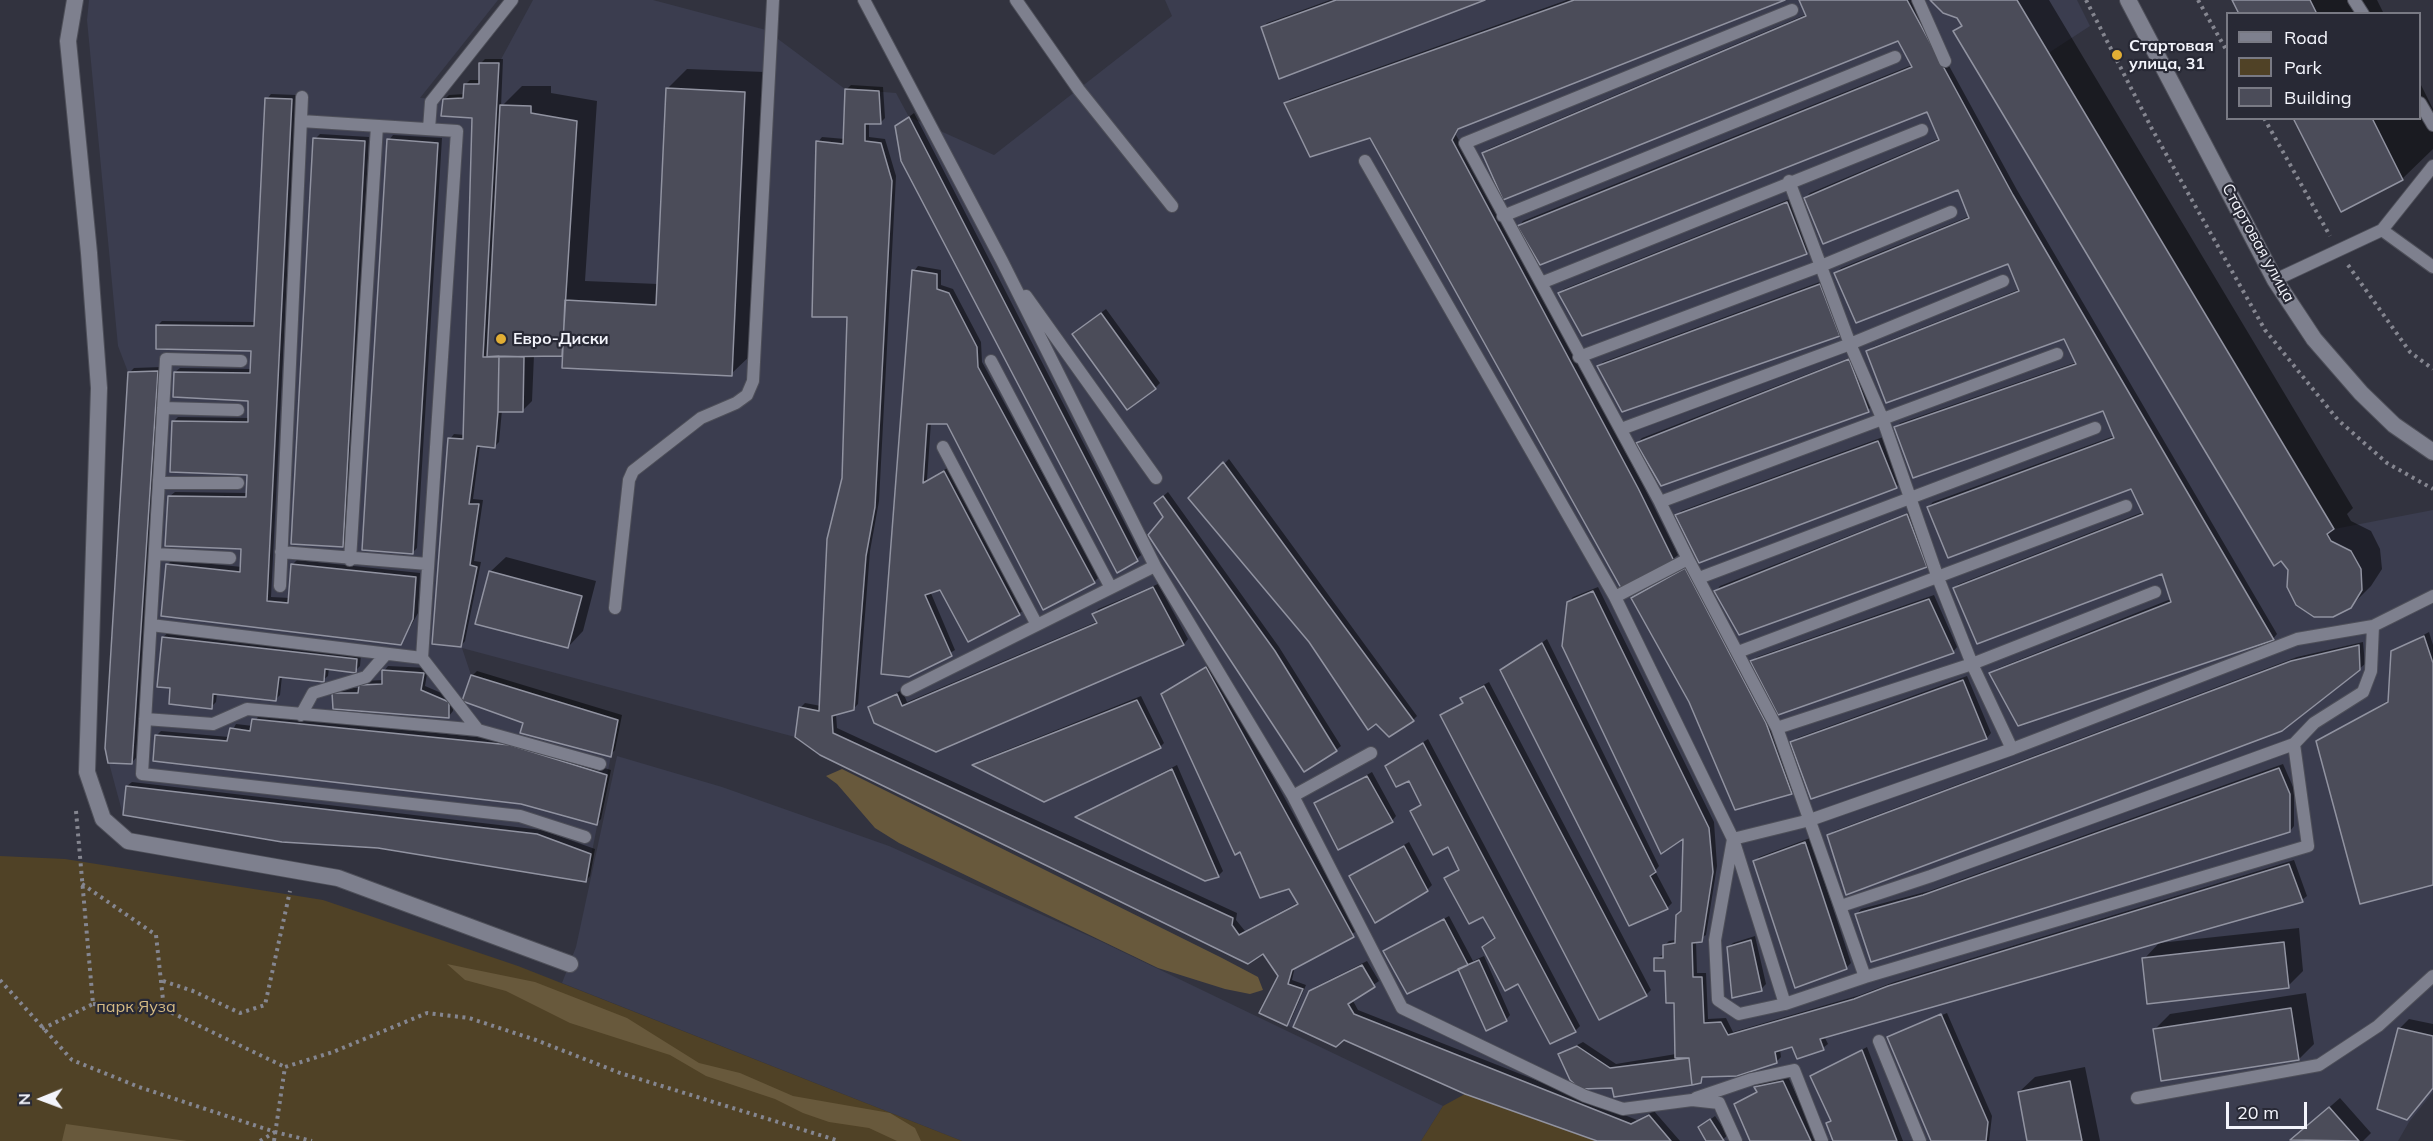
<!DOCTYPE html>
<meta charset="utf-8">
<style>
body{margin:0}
#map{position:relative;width:2433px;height:1141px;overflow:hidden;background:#32333f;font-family:Mulish,sans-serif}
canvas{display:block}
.legend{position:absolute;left:2226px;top:12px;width:195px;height:108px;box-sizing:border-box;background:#282935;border:2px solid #797a84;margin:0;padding:8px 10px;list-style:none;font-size:18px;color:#f3f4fb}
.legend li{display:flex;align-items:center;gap:12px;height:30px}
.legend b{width:30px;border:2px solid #797a84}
.north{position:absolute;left:12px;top:1069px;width:60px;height:60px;-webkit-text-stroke:4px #282935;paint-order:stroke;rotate:269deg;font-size:16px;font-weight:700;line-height:24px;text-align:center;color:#f3f4fb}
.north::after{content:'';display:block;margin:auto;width:21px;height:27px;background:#f3f4fb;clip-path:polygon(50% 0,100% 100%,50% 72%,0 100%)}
.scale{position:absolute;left:2226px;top:1102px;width:81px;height:27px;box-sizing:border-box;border:3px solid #f3f4fb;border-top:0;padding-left:8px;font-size:18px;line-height:21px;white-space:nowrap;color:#f3f4fb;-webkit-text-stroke:4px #282935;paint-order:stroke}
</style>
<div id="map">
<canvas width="2433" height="1141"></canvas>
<ul class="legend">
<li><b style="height:8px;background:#7e808e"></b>Road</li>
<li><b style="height:16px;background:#504226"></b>Park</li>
<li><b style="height:16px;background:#4b4c59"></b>Building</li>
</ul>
<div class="north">N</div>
<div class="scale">20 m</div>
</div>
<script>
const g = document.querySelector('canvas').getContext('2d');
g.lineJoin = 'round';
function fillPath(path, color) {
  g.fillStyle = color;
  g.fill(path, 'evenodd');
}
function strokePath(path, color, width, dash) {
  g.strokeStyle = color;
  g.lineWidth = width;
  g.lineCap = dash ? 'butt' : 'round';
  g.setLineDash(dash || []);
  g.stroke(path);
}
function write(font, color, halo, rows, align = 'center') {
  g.font = font + ' Mulish,sans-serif';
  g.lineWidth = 4.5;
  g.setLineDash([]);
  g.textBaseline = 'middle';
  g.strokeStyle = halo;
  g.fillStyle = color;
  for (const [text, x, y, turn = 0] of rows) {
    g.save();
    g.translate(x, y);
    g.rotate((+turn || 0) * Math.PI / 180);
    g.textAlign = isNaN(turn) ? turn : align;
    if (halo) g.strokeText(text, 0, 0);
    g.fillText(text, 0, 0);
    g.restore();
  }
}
const built = new Path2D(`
 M89,0H498L420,98L443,99L463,98L464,84H479V63H499L533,0H653L766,30L845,89L896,93L909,117L994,155L1172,16L1165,0H2077L2090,26L2047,54L2334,529L2433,510V1092L2409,1122L2398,1141H1597L1465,1094L1344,1040L1336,1047L1259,1013L1278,976L1263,954L1248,964L820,755L795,737L462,648L471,675L618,720L586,882L378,848L282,842L123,815L105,748L128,372L118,346L116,325L87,20Z
 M617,756L722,787L889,846L1098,940L1443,1106L1421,1141H962L562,983L576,947Z`);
const green = new Path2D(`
 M0,856L65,859L323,900L518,966L962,1141H0Z
 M1465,1094L1597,1141H1421L1443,1106Z`);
const forest = new Path2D(`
 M842,769L1222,958L1258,977L1263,990L1250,994L1225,989L1158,968L899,843L875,828L837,784L826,776Z
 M447,964L535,982L627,1018L699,1063L740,1073L793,1096L890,1113L915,1128L921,1141H897L869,1128L829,1122L803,1113L775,1099L706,1076L670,1055L570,1023L506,991L465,980Z
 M66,1124L187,1141H62Z`);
const shadow = new Path2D(`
 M1330,0H1481L1262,28L1267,23Z
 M1567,0H1781L1460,126L1456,135L1642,483L1678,555L1673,559L1370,136L1286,103L1290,99Z
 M1800,0H1913L2017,190L2277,634L2273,639L1991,673L1996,669L2171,599L2163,572L1954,588L1959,584L2143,512L2132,487L1928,507L1933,502L2114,436L2104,409L1896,428L1900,423L2077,362L2065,337L1868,351L1873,347L2020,289L2009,262L1836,273L1841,268L1970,216L1959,188L1805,198L1810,193L1940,138L1928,110L1519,226L1523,221L1912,65L1899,39L1483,154L1488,149L1807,14Z
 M1932,0H2049L2353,508L2347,514L2351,521L2371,531L2380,549L2382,569L2371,586L2350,607L2289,570L1955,32L1963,24L1958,16Z
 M2233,0H2377L2384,14H2240Z
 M485,59H503L501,107L522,86H551V93L597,101L585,281L658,284L667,89L687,69L765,72L752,354L731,374L564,355H534L532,401L522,411L502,410L499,442L494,447L480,445L473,499L483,500L474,561L481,562L465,641L461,646L450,439L454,434L465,435L474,116L444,100L449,95L465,94V85L470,80H480V64Z
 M2420,83L2433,109V149L2402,179L2295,118H2420Z
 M851,85L883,87L885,118L880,123H869V137L885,139L896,176L879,501L870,551L858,704L853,709L836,714L837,728L1237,913L1236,920L1245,931L1299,902L1289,887L1241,850L1163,694L1211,663L1357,931L1295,966L1292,980L1306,985L1291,1020L1287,1025L1280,976L1263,952L820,753L800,708L805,703L821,706L844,479L849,316L818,142L822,137L845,139L847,89Z
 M271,94L296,95L271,597L290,598L293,564L297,560L420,573L418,613L401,644L163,615L167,565L172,560L242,567V547L170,496L175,492L247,493L248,474L173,422L178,417L249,418V399L175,372L180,368L252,369V349L157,326L162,321L256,322L267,99Z
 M914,113L1141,555L1137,559L897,126Z
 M320,134L369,137L347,540L342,545L315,139Z
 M393,135L442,138L417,548L412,553L389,140Z
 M1792,198L1811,248L1806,253L1560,293L1564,289Z
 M918,266L941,270V285L953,289L981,342L982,362L1099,577L1094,582L948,422H931L927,480L949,467L1024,609L1019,614L941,588L930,591L955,650L909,676L914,271Z
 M1825,280L1844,330L1839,335L1599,366L1603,362Z
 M1106,309L1160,383L1155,388L1078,330Z
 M1854,356L1873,406L1868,410L1637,443L1642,438Z
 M162,367L136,758L131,763L129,373L134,368Z
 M1883,437L1901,482L1896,487L1677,516L1681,511Z
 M1229,459L1417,716L1413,720L1310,641L1190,498Z
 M1168,492L1279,647L1341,746L1336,750L1165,517L1160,499Z
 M1912,511L1931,561L1926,566L1716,591L1720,586Z
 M506,557L596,581L583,631L568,647L490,572Z
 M1690,565L1770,718L1796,788L1791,793L1691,701L1633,598Z
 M1158,584L1188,639L1184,644L936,751L870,707L902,690L907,702L1098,621L1094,614L1098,609Z
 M1598,587L1714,822L1717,866L1706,935L1696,941L1697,973H1706L1708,1019L1726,1018L1733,1032L1860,995L1894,982L2294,860L2307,896L2302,900L1824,1036L1828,1044L1823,1048L1793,1045L1780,1049L1781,1057L1776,1062L1705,1075L1700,1082L1614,1086L1560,1054L1583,1042L1616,1064L1676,1054V1001L1666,970L1656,958L1665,954V945L1669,941L1676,940L1682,910L1685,836L1568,602L1573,597Z
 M1934,595L1957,647L1953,652L1752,662L1757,657Z
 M2429,632L2433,645V884L2317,742L2389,700L2392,652Z
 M168,633L361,655L360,666L355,671L329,668L328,676L323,680L282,676L280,695L276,699L217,693L216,702L211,707L172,687L163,637Z
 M1547,639L1659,866L1655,871L1672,903L1667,908L1502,670Z
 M2363,642L2365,664L2359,669L1829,836L1834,831L2297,657Z
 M388,666L428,668L425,686L453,698V711L449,716L334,693L339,688H360L365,681L383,680L384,671Z
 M477,671L622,715L615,750L610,755L525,722L472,676Z
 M1967,676L1991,733L1987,738L1792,743L1797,738Z
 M1489,682L1651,990L1646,995L1441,716L1464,702L1462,698L1466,694Z
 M1141,696L1164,743L1160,747L975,765L979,761Z
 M259,715L516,741L611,770L601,819L597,823L522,803L156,736L161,731L229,737L236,724L253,726Z
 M1428,739L1580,1026L1575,1031L1518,982L1483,947L1496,937L1484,915L1446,878L1460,869L1448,845L1412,812L1422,804L1410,778L1386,766Z
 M2283,764L2294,789V826L2290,831L1857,914L1861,909L1929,891Z
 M1177,765L1223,871L1218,876L1078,816Z
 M1372,772L1396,816L1392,821L1316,804Z
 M132,782L542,830L595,849L590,876L586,881L127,786Z
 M1810,838L1851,963L1847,967L1796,986L1755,862L1759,857Z
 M1409,842L1432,885L1427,890L1351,876Z
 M1449,916L1473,961L1484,956L1510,1015L1506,1020L1459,967L1385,951Z
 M2299,928L2303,971L2288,986L2144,959L2159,943Z
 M1755,936L1766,984L1761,989L1728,948L1733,943Z
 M1367,961L1379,981L1352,999L1358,1010L1637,1120L1654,1111L1680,1141H1602L1310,992L1315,987Z
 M2306,993L2314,1044L2299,1059L2155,1029L2170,1014Z
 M1947,1013L1992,1116L1989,1141H1933L1889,1037Z
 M2409,1019L2433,1024V1088L2407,1118L2399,1029Z
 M1867,1047L1903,1141H1835L1828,1124L1832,1119L1812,1076Z
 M2085,1067L2100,1141H2029L2019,1092L2035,1077Z
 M1788,1077L1818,1141H1752L1736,1104L1758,1090L1756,1087L1760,1082Z
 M2340,1098L2371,1133L2363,1141L2292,1140Z
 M1715,1116L1728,1135L1721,1141H1708L1700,1127Z`);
const building = new Path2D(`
 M1336,0H1485L1279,79L1261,27Z
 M1574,0H1785L1458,129L1452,140L1638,488L1674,561L1621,588L1370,138L1310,157L1284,103Z
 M1799,0H1907L2013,195L2274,640L2018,726L1989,673L2171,602L2162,574L1977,644L1953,588L2143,514L2131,489L1948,558L1927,507L2114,438L2103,411L1913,478L1894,427L2076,364L2064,339L1886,403L1866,351L2019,291L2008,264L1856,323L1834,273L1969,218L1958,190L1823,244L1804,198L1939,140L1927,112L1540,265L1517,226L1912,67L1898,41L1503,200L1482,153L1806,16Z
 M1930,0H2017L2334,529L2327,534L2331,541L2351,551L2361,569L2362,590L2351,608L2333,617H2314L2296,605L2287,587L2288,570L2281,561L2274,566L1953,31L1962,26L1957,18L1943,13Z
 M2232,0H2310L2317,14H2239Z
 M479,63H499L483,357L499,356L498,412L495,448L477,446L469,504H479L470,565L477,567L461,647L432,644L448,438L463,439L472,118L441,116L443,99L463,98L464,84H479Z
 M666,88L745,92L732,376L562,368L565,300L656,305Z
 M845,89L879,91L881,124H865V141L881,143L892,181L875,507L866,556L854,710L832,716L833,733L1233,918L1232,925L1239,935L1298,904L1289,889L1260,898L1240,852L1235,855L1161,694L1206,667L1354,937L1292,970L1288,984L1303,989L1287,1026L1259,1013L1278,976L1263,954L1248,964L820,755L795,737L799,707L819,711L827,539L842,478L847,317H812L816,141L843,144Z
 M265,98L292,99L267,601L288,603L291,564L416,577L413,619L401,645L161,616L166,564L240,572L241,549L165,546L168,496L246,497L247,475L170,472L172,421L248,422V401L173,397L174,372L250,373L251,351L156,349V325L254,326Z
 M500,105L531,106V113L577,121L562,356L487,357Z
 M909,117L1138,561L1117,573L901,161L895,126Z
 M2293,118H2372L2403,180L2341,212Z
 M313,138L365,141L343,547L291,544Z
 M387,139L438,143L413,554L362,550Z
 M1787,202L1807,254L1582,336L1558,293Z
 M912,270L937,274V289L949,293L977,347L978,367L1095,583L1043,610L947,424H927L923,483L944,471L1020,615L968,642L940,590L925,595L952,656L909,677L881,674Z
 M1820,284L1840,336L1622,412L1597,366Z
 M1101,313L1156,389L1127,410L1072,334Z
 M499,356L524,357L523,412H498Z
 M1849,359L1869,412L1661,486L1636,443Z
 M158,371L132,764L108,763L105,748L128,372Z
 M1878,441L1897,488L1699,563L1675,515Z
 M1223,462L1414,721L1389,737L1376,724L1368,730L1309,642L1188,498Z
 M1163,496L1275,651L1337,751L1304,772L1148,535L1163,517L1154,503Z
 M1907,514L1927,567L1739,635L1714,591Z
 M1685,568L1766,723L1792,794L1735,810L1689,702L1631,598Z
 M489,571L582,596L568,648L475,624Z
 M1153,587L1184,645L936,752L874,723L868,707L897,694L902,706L1097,623L1092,614Z
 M1593,591L1709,828L1713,872L1702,942L1692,943L1693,977H1702L1704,1023L1721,1022L1728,1035L1854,999L1888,986L2289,864L2303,902L1820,1039L1824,1050L1797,1059L1792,1047L1775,1052L1777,1063L1737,1076L1702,1077L1701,1083L1692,1085L1689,1058H1675L1674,1003H1666L1665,971H1654V958H1663V945L1675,943L1676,915L1681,911L1683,839L1661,854L1562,646L1567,602Z
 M1929,599L1954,653L1778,715L1750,661Z
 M2424,636L2433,663V885L2360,904L2316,741L2388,702L2391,651Z
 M162,637L357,659L356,673L325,669L324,682L279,677L276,701L213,694L212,709L169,704L170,688L157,687Z
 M1542,643L1656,872L1650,876L1668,909L1629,926L1500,670Z
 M2359,645L2360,670L2282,731L1846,895L1827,835L2291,661Z
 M382,670L424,673L421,690L449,702V718L333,709L332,693H358L359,685L382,684Z
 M471,675L618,720L611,757L520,733L523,723L462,701Z
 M1963,680L1987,739L1811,799L1790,742Z
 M1484,686L1647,996L1599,1020L1440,715L1463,703L1460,698Z
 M1137,700L1161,748L1044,802L972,765Z
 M252,719L510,745L607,775L597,825L521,804L153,761L155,735L227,741L230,728L250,731Z
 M1423,743L1576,1032L1550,1044L1518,984L1505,991L1482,947L1495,938L1483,917L1469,924L1444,878L1459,870L1448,847L1433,855L1410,811L1421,805L1409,781L1396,787L1385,766Z
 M2279,768L2290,794V832L1871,962L1855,914L1923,895Z
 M1172,769L1219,877L1205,881L1075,817Z
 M1367,776L1393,822L1338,850L1314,803Z
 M126,786L537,834L591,854L586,882L378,848L282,842L123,815Z
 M1805,842L1847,969L1795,988L1753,861Z
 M1404,846L1428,891L1375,923L1349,876Z
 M1444,919L1468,965L1407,994L1383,951Z
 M1751,940L1762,991L1732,998L1727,947Z
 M2284,942L2289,988L2147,1004L2142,958Z
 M1479,960L1507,1021L1486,1031L1458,969Z
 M1362,965L1375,987L1348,1004L1354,1014L1631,1124L1649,1115L1671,1141H1597L1465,1094L1344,1040L1336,1047L1293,1027L1309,991Z
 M2291,1008L2299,1060L2161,1081L2153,1029Z
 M1941,1014L1988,1122L1986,1141H1931L1887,1037Z
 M2398,1028L2433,1036V1088L2407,1120L2377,1109Z
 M1577,1046L1610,1068L1689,1058L1692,1085L1614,1097L1612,1088L1580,1089L1570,1080L1558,1054Z
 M1862,1050L1897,1141H1833L1826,1123L1831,1121L1810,1076Z
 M1783,1081L1811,1141H1750L1734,1104L1757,1092L1754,1087Z
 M2070,1081L2082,1141H2027L2018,1092Z
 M2329,1107L2359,1141L2290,1140Z
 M1710,1119L1724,1141H1706L1698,1127Z`);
const path = new Path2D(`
 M2086,0L2152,129L2265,330L2338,420L2387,463L2433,489
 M2198,0L2228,53
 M2264,118L2330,236
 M2348,265L2410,352L2433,369
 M82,884L156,935L164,1009L285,1067
 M0,980L72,1060L139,1087L275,1132L312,1141
 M163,981L193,991L240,1013L265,1005L290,891
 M93,1004L164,1009
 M42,1029L93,1004L76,811
 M260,1141L275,1132
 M274,1141L285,1067L333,1052L427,1013L469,1018L536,1040L620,1073L839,1141`);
const service = new Path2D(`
 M864,0L1002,261L1155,566L1293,796L1402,1008L1585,1096L1623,1109L1692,1100L1719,1103L1736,1141
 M1016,0L1079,90L1172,206
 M1918,0L1945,61
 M2354,0L2363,14
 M2420,103L2433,125
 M301,121L457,131L422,658L478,730
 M429,129L431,102L512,0
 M1365,161L1615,597L1733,839L1810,820L2012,749L2297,639L2373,626L2433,596
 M1789,181L1850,344L1883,420L1938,578L1972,664L2012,749
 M1503,216L1895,57
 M2382,230L2433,166
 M2275,280L2382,230L2433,267
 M1541,283L1922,130
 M1026,296L1156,478
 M1579,357L1821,266L1951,212
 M241,361L166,359L142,774L520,816L585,837
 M991,361L1111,588
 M163,408L238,410
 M1621,429L1850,344L2003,281
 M943,447L1037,625
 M159,483H238
 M1660,502L1465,143L1792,10
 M281,552L428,564
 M155,554L230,558
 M1688,559L1660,502L2057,354
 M350,560L377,126
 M1699,578L2095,428
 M280,586L302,97
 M1615,597L1688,559L1777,728L1865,977L2308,846L2294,744
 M615,608L629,480L633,471L701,418L736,403L747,395L753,381L773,0
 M151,625L422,658
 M1738,652L2126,506
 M907,690L1155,566
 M301,715L313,693L366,677L386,654
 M145,719L213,724L247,709L447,727L478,730L600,764
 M1777,728L1972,664L2155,592
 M1293,796L1371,753
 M1733,839L1715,940L1718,1000L1739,1014L1785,1004L1865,977
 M1734,842L1785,1004
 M1841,906L1931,876L2294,744L2314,723L2363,692L2371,671L2373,626
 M1879,1041L1920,1141
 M1696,1098L1752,1079L1794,1070L1822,1141
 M2137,1098L2319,1065L2378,1026L2433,976`);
const minor = new Path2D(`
 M75,0L68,41L89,253L99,388L87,772L103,819L128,841L338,878L570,964`);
const tertiary = new Path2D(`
 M2128,0L2275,280L2314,339L2361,393L2394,425L2433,452`);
const markers = [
 [2117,55,6,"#e2ae34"],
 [501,339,6,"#e2ae34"]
];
const poiNames = [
 ["Стартовая",2129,46],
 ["улица, 31",2129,64],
 ["Евро-Диски",513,339]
];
const streetNames = [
 ["Стартовая улица",2258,243,61]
];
const parkNames = [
 ["парк Яуза",136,1007]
];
fillPath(built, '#3b3d4f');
fillPath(green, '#504226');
fillPath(forest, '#68593c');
fillPath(shadow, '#0007');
fillPath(building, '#4b4c59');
strokePath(building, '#9193a1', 1.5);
strokePath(service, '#4e4f59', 14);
strokePath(minor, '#4e4f59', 18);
strokePath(tertiary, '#4e4f59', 18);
strokePath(path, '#858690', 4, [3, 4.5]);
strokePath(service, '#7e808e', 12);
strokePath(minor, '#7e808e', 16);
strokePath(tertiary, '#7e808e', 16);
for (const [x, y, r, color] of markers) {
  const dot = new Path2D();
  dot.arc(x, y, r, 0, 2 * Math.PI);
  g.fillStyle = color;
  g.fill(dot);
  strokePath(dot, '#282935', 2);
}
write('bold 16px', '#f3f4fb', '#282935', poiNames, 'left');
write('16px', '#f3f4fb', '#282935', streetNames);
write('16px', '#d6bb84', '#282935', parkNames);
</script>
